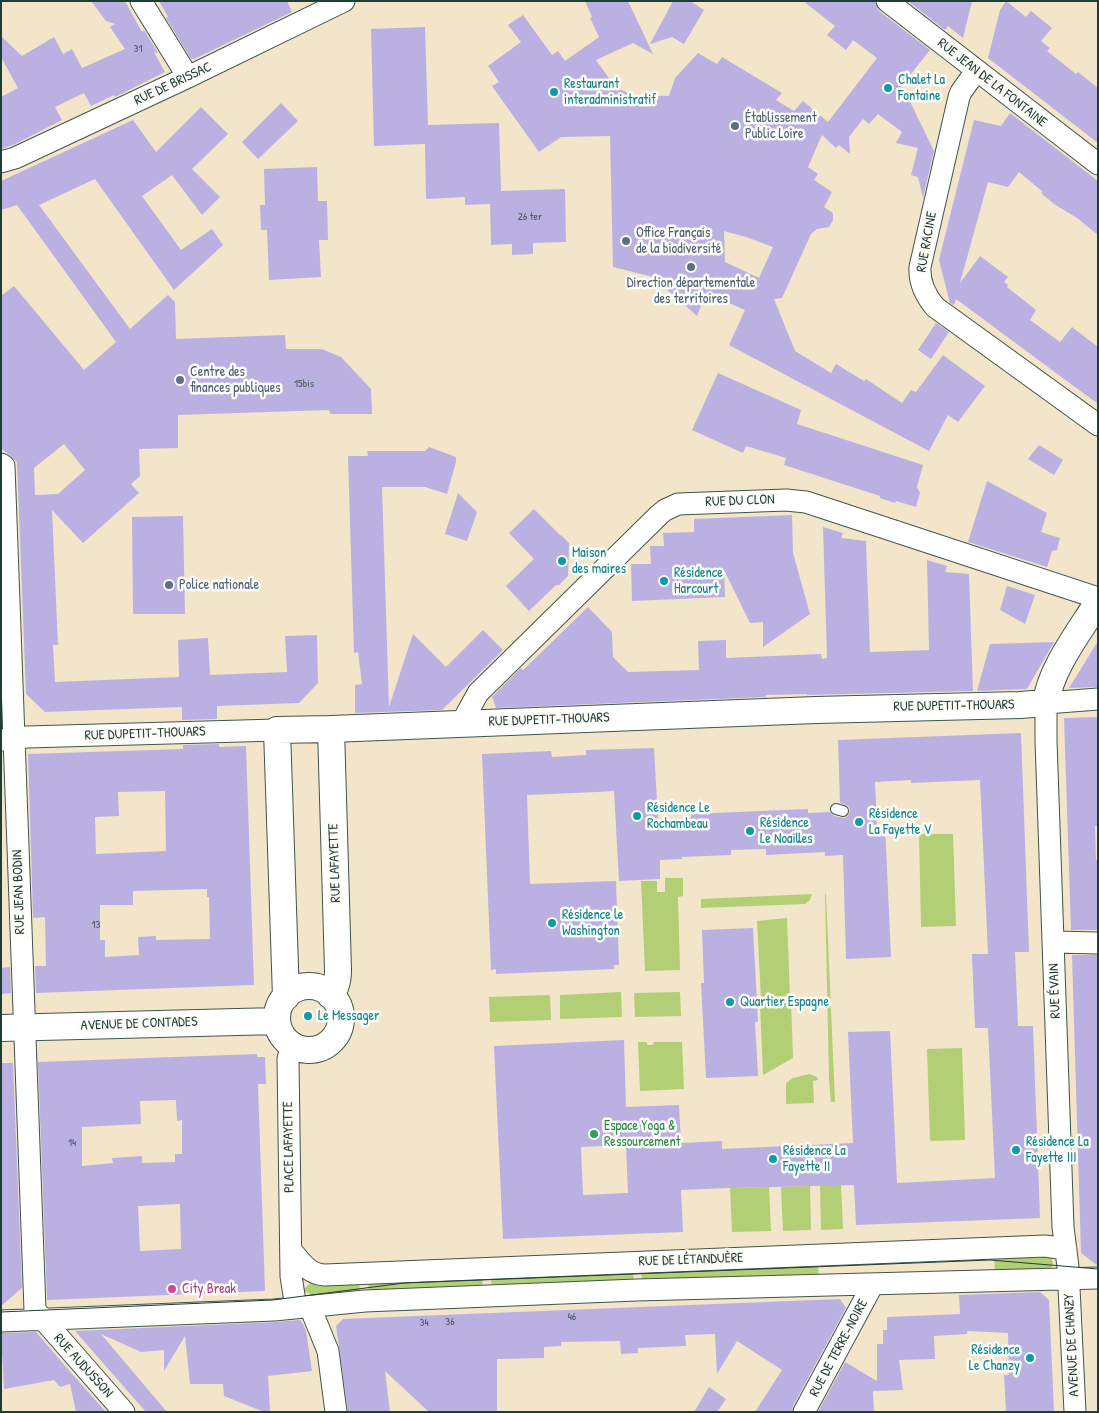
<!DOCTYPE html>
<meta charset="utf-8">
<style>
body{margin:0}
#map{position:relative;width:1099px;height:1413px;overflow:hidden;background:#f2e5ca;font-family:"Patrick Hand",sans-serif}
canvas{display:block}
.frame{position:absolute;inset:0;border:2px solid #1f3d34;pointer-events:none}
</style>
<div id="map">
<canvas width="1099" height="1413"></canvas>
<div class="frame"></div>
</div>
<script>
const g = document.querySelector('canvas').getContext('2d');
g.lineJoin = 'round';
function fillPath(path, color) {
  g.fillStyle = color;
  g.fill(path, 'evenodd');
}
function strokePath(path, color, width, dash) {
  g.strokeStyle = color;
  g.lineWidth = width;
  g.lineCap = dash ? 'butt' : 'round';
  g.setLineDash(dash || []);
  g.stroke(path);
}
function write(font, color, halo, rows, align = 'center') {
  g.font = font + ' "Patrick Hand",sans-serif';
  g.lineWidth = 5;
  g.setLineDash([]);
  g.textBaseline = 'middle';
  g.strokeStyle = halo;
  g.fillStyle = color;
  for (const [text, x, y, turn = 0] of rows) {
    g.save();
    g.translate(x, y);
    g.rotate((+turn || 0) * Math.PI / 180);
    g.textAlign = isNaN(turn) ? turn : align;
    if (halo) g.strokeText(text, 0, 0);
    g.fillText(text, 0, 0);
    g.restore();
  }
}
const green = new Path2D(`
 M919,834H953L956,926L921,927Z
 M665,878H683V896L678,897L680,970L645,971L641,881H657V892H665Z
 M812,894L810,900L805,904L701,908V899Z
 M825,894H826L835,1102H831L829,1079Z
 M787,918L790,996L761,998L757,921Z
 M621,992L622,1017L560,1019V995Z
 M680,992L681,1016L635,1017L634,993Z
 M550,995L551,1020L490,1022L489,997Z
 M791,1002L793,1058L763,1075L760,1004Z
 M638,1042H647V1045H653L654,1042H682L684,1089L640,1091Z
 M962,1048L965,1140L930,1141L927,1049Z
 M809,1074L817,1077L818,1080L813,1081L814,1103L786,1104V1083L793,1078Z
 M820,1185H841L843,1229L821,1230Z
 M810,1186L811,1230L783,1231L781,1187Z
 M769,1187L771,1231L732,1232L730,1188Z
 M994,1253L1051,1256L1053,1264L1050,1270L995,1274Z
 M818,1261L819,1281L642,1284L641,1268Z
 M633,1268L634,1285L492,1290L491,1274Z
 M482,1274L483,1291L369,1295L368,1279Z
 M359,1279L360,1295L314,1296L303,1290L312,1281Z`);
const building = new Path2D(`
 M91,1H125L142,32L144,30L158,53L154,52L165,72L115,97L114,95L91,106L84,93L55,107L62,120L15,144L1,149V97L18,88L1,57V36L22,56L54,37L63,54L72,49L82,68L125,49L110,27L115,24L106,21Z
 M159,1H287L292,12L194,59H191L166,18L168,17Z
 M585,1H628L653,54L633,43L596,60L616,88L634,95L669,96L675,78L698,53L717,64L722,57L782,93L776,100L794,111L803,101L828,122L877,58L853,40L846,50L827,35L835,26L803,1H875L876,6L879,11L930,50L902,85L934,151L923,198L918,177L911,175L918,148L896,143L902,132L878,114L869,124L863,119L849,137L850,154L839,145L836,148L822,135L808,167L818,174L814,180L832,192L824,207L833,213V220L829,227L817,229L811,234L782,298L774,299L795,351L831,373L836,364L864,381L866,379L902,403L911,390L916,392L943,355L985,386L958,422L948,415L929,451L729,345L745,310L706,293L697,316L653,277L613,267L610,136L561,137L539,152L492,86L499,82L488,66L521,42L508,25L523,15L552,55L558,51L565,61L599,37L590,18L592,17ZM724,231L746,237L773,247L759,278L725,262Z
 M673,1H690L704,10L684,44L672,37L650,44Z
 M908,1H972L963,38L948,26L945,30Z
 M1006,1L1026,17L1031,11L1052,28L1041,41L1050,48L1047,51L1076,74L1078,72L1098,88V143L988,58L1000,10Z
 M425,27L428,125L499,123L501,191L565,189L566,242L533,243V254L512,255V244L491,245L490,204L465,205V197L426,199L425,144L374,146L371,29Z
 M281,103L298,121L258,159L242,142Z
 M201,107L228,134L192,169L220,197L202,215L172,175L142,196L181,250L212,229L223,245L174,290L95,179L39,205L130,329L168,295L175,302L176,339L285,335L286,349H322L341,357L371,389L372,414H330L329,410L178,415V448L139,449L140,476L131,484L139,493L83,543L52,510L58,645H53L55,682L179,677L178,640L208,638L210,675L287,672L285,636L317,635L318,683L299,703L217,706V719L182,720V707L45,712L26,694L17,462L1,448V296L14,286L84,370L116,342L17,205L1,210V181L133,120L156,152ZM64,444L85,470L58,494L35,495L34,468Z
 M1010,113L1098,181V235L1077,218L1054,204L1041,193L1043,192L1019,172L1008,187L988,182L960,283L980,256L1008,277L1004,282L1008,285L1007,287L1036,310L1030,320L1060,342L1072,327L1098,347V404L956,299L954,305L950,303L939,260L974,120L1001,126Z
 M317,167L318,201H327L328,240H319L321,277L269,280L267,230H261L260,205H265L264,169Z
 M936,323L949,332L931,359L918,350Z
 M718,373L801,410L797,424L923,465L917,487L920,493L916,507L896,501L895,503L880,498V496L784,465L786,458L746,446L743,453L692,430Z
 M1039,445L1063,460L1054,475L1028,459Z
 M429,447L456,457V462L447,494L425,487H382L389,707L413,634L446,667L483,630L503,650L442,710L355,713V685L362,684L358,652L354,653L348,456H368L367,451H425Z
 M987,481L1047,513L1041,532L1060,538L1057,550L1052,551L1047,567L968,542Z
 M458,493L477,512L467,541L445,534Z
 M534,509L560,535L562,536L569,543L568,576L559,585H556L529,611L506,586L534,559L509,533Z
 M792,515L793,553L810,614L763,647V622L750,623L724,570L725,597L632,601L631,564H651L650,546H664L663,533L694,532V519Z
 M183,516L185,614H133L132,517Z
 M823,527L843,533L841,538L866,541L870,652L929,650L927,560L947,566L945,572L969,574L973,691L807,695V694L766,695V697L496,708L492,697L521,668L523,670L588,607L612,632L613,657L628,672L699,670L698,641L726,640V658L821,654L822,659L827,658Z
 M1007,586L1035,595L1025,624L1000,610Z
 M1098,641V687L1069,688L1079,672Z
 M1054,642L1027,689L977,691L990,644Z
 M1098,717V826H1095L1096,860H1098V930H1071L1064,718Z
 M1021,733L1029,952H1015L1018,1026H1033L1040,1218L856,1225L854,1185L730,1188L681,1190L683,1232L503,1239L494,1046L624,1040L626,1107L679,1105L681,1143L722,1141V1149L853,1143L848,1032L890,1031L897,1183L995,1178L988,1028H975L972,954H988L980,780L911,783V780L875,782L877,826L885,825L891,957L846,959L843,855L825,856V852L766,855V849L731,850V855L682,857V859L660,860V879L619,881L614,791L597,792L527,795L530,884L616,881L619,965H614V969L496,974V969L491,970L482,754L551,751L552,757L586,755V750L654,748L658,819L691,818V814L808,809V813L830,812L834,816L844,818L848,816L850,810L848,806L840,803L838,740ZM626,1145L628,1193L583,1195L581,1147Z
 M219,744V747L246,746L254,985L36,993L35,966H46L45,917L33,918L28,754L183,749V745ZM165,791L166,851L96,854L95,817L119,816L118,792ZM207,889V897H209L210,939L156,940V936L138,937L139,955L105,957V940H100V905H133V891Z
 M753,928L758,1022H755L758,1076L706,1078L701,983H704L702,930Z
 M1072,955H1098V1266L1081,1253Z
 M10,967L11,993L1,994V968Z
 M257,1054V1057H265L266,1084H258L265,1291L47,1300L38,1062ZM176,1100L177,1121L182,1120V1154H175V1162L142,1163V1156L112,1158L113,1163L82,1166V1127L141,1124L140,1101ZM180,1204L181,1249L140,1251L138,1206Z
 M1,1063H13L22,1288L1,1306Z
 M1040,1292L1049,1300L1054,1412H1006L1004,1375H1009L1008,1333L967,1331V1334L934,1336L935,1359L899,1360L903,1390L873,1391L874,1412H818L845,1362L877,1381V1344H883V1330H887V1317L960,1314L959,1295Z
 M840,1299L846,1308L793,1406L792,1412H755L782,1370L737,1341L717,1374L715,1334L685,1335L686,1346L638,1348V1353L621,1354L620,1341L561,1342V1346L544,1347V1358L497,1359V1412H429L385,1371L390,1412H348L336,1326L343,1319Z
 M300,1320L303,1324L306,1331L312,1371L268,1376L270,1412H264L224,1396L223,1384H190L185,1336L164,1371V1350L141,1352L101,1334L167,1412H146L75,1331L275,1322Z
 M36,1332L73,1375L106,1412H76L70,1384L60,1387L54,1380L4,1389L1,1333Z
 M709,1387L726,1399L717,1412H694Z`);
const service = new Path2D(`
 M836,809L843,811`);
const minor = new Path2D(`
 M141,1L188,77
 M887,1L1098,164
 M976,71L961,92L959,97L920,267C919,283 925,295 935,307L1098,425
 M1,162L15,158L188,77L344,1
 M1,464L4,466L35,1310L124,1412
 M461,724L478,693L659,515L665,510L678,504L786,500L806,502L1098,598
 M1,740L27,737L277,730
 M1054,942L1098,943
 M292,1045L288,1059L291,1276L296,1308
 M291,1250C301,1262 308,1274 325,1275L1045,1246L1066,1249
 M310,1307L328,1351L336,1412
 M1,1321L274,1310L365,1301L637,1290L1098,1278
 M804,1412L873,1284
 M1075,1412L1068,1267L1063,1227L1046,741V703L1098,699`);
const tertiary = new Path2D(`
 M277 1018a32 32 0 1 1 64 0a32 32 0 1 1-64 0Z
 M330,995C336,989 338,979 338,970L331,729
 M286,997L277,730L331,729L816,710L1020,705L1046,703C1050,669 1080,631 1098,602
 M1,1028L277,1021`);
const tram = new Path2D(`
 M1,1312L273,1300L404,1283L990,1260L1098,1269`);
const markers = [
 [888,88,5,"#0f9aa8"],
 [554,92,5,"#0f9aa8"],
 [735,126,5,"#5c6f8a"],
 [626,241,5,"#5c6f8a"],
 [691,267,5,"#5c6f8a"],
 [180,380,5,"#5c6f8a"],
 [562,561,5,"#0f9aa8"],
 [664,581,5,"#0f9aa8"],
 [169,585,5,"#5c6f8a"],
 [637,816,5,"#0f9aa8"],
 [859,822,5,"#0f9aa8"],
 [750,831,5,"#0f9aa8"],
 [552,923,5,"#0f9aa8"],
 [730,1002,5,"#0f9aa8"],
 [308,1016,5,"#0f9aa8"],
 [594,1134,5,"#2e9e5b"],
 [1016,1150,5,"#0f9aa8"],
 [773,1159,5,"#0f9aa8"],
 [172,1289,5,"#d1479c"],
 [1030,1358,5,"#0f9aa8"]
];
const numberNames = [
 ["31",138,49],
 ["26 ter",530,217],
 ["15bis",304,384],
 ["13",96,925],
 ["14",72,1143],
 ["46",572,1317],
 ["36",450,1322],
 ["34",424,1323]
];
const cultureNames = [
 ["Chalet La",898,80],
 ["Fontaine",898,96],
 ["Restaurant",564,84],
 ["interadministratif",564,100],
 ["Maison",572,553],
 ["des maires",572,569],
 ["Résidence",674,573],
 ["Harcourt",674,589],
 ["Résidence Le",647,808],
 ["Rochambeau",647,824],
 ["Résidence",869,814],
 ["La Fayette V",869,830],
 ["Résidence",760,823],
 ["Le Noailles",760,839],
 ["Résidence le",562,915],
 ["Washington",562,931],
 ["Quartier Espagne",740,1002],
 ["Le Messager",318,1016],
 ["Résidence La",1026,1142],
 ["Fayette III",1026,1158],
 ["Résidence La",783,1151],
 ["Fayette II",783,1167],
 ["Résidence",1020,1350,"right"],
 ["Le Chanzy",1020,1366,"right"]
];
const streetNames = [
 ["RUE JEAN DE LA FONTAINE",992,83,38],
 ["RUE DE BRISSAC",173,84,-25],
 ["RUE RACINE",927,242,-80],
 ["RUE DU CLON",740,501,-2],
 ["RUE DUPETIT-THOUARS",954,706,-1],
 ["RUE DUPETIT-THOUARS",549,720,-2],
 ["RUE DUPETIT-THOUARS",145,734,-2],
 ["RUE LAFAYETTE",335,863,-92],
 ["RUE JEAN BODIN",19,892,-92],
 ["RUE ÉVAIN",1055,991,-92],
 ["AVENUE DE CONTADES",139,1024,-2],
 ["PLACE LAFAYETTE",289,1147,-91],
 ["RUE DE LÉTANDUÈRE",691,1260,-2],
 ["AVENUE DE CHANZY",1072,1345,-93],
 ["RUE DE TERRE-NOIRE",839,1348,-62],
 ["RUE AUDUSSON",83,1366,48]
];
const serviceNames = [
 ["Établissement",745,118],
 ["Public Loire",745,134],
 ["Office Français",636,233],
 ["de la biodiversité",636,249],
 ["Direction départementale",691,283,"center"],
 ["des territoires",691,299,"center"],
 ["Centre des",190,372],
 ["finances publiques",190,388],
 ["Police nationale",179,585]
];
const leisureNames = [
 ["Espace Yoga &",604,1126],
 ["Ressourcement",604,1142]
];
const hotelNames = [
 ["City Break",182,1289]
];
fillPath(green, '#b3cf75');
fillPath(building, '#bab1e2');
strokePath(service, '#3f564a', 12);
strokePath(minor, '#3f564a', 23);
strokePath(tertiary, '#3f564a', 28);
strokePath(service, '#fff', 10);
strokePath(minor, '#fff', 21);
strokePath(tertiary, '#fff', 26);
strokePath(tram, '#1f3d34', 1);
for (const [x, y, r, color] of markers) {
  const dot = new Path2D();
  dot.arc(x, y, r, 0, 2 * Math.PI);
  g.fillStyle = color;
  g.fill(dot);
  strokePath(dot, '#fdfcf7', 2);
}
write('11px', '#465a60', null, numberNames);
write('14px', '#0d838f', '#fdfcf7', cultureNames, 'left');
write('14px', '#1f3d34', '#fdfcf7', streetNames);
write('14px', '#4e5e75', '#fdfcf7', serviceNames, 'left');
write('14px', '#27864d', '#fdfcf7', leisureNames, 'left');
write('14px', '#b23c85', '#fdfcf7', hotelNames, 'left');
</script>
